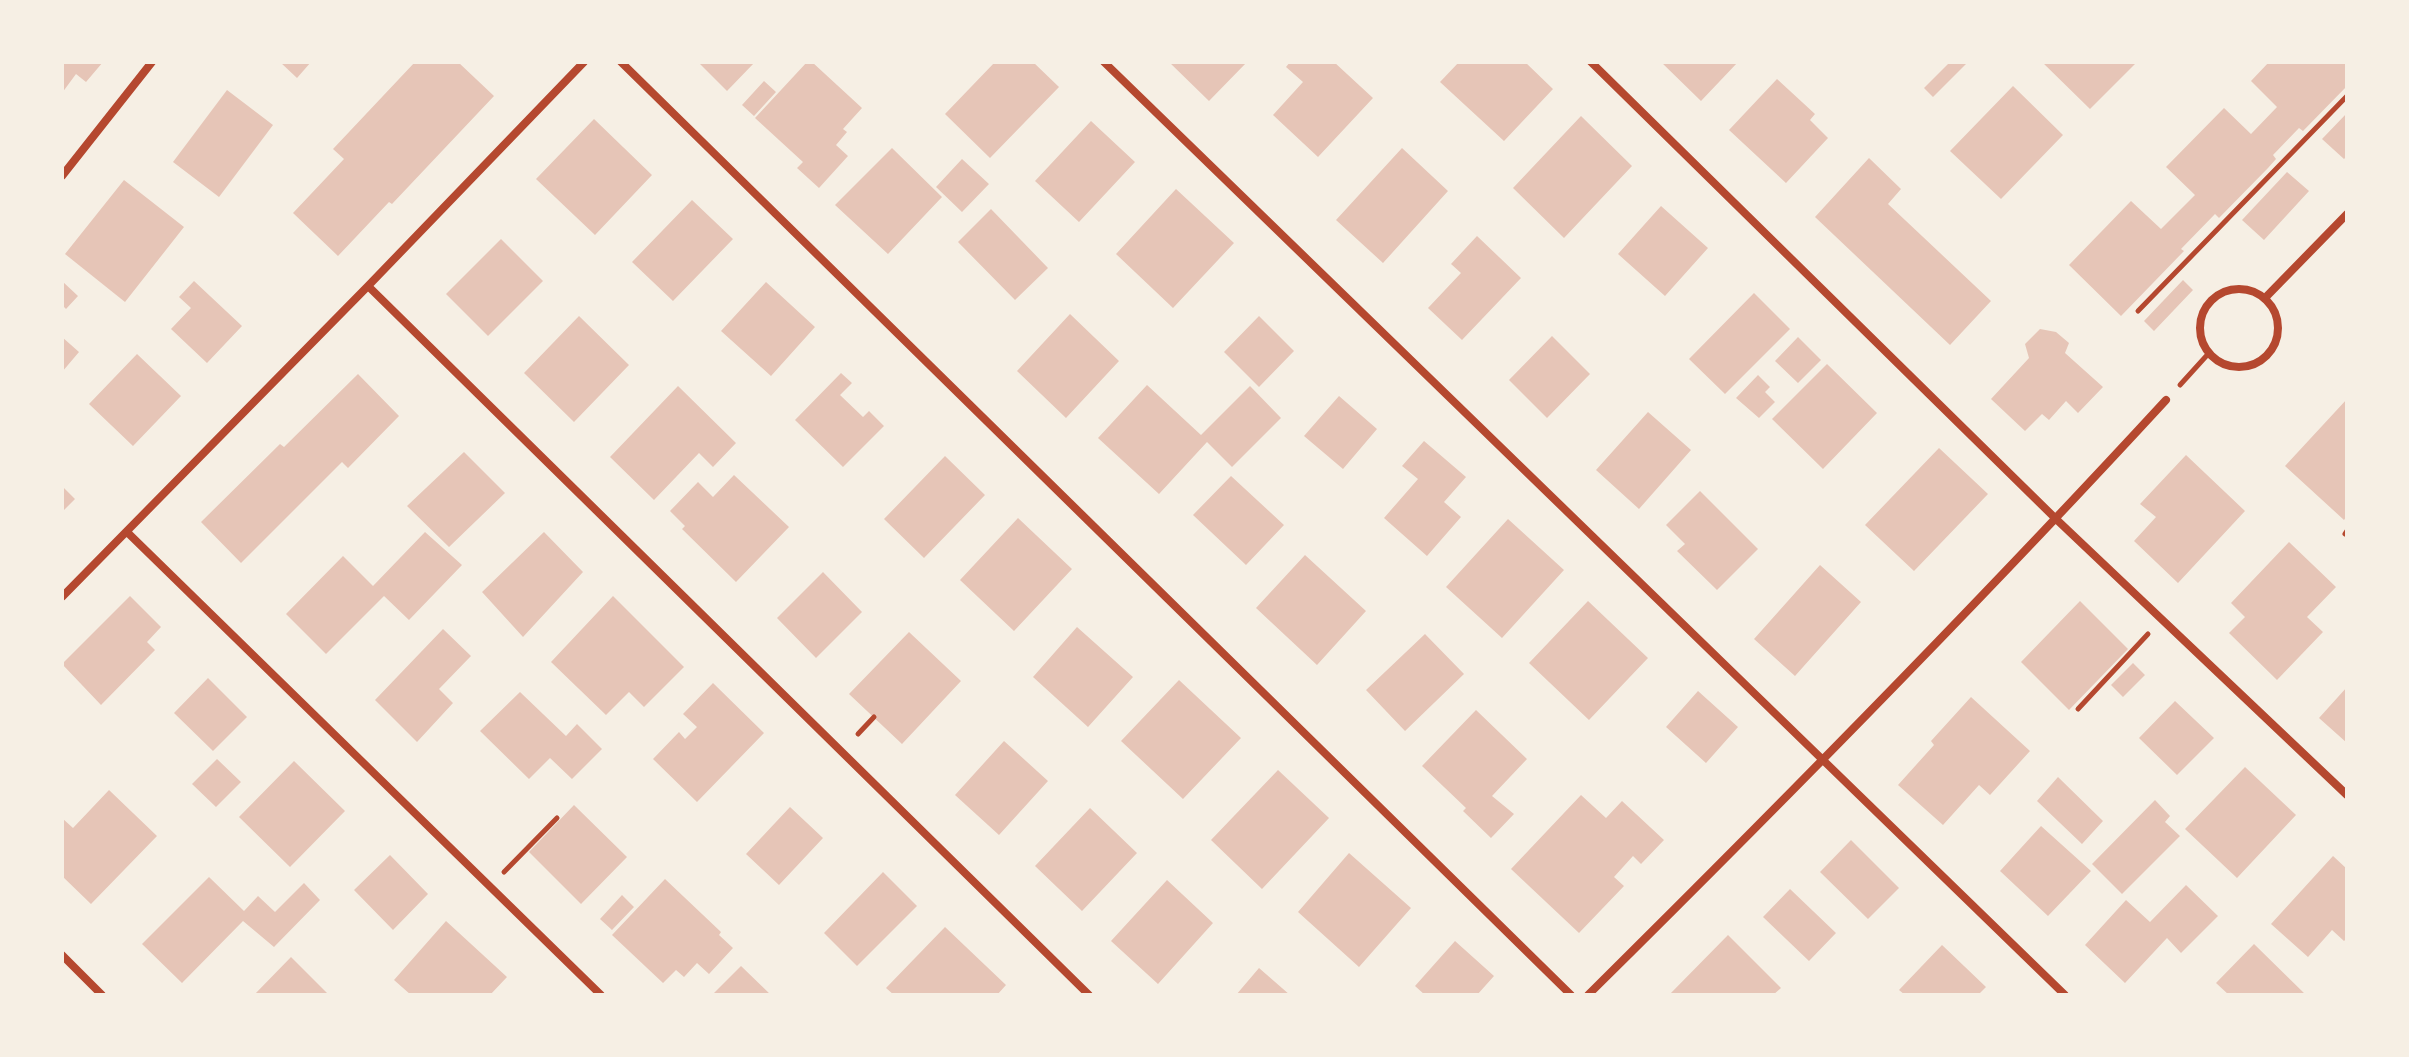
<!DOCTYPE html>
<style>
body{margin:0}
#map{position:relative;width:2409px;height:1057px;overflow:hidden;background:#f6efe4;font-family:Georgia,serif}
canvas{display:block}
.frame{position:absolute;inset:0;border:64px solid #f6efe4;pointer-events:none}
</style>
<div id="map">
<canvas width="2409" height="1057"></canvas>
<div class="frame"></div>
</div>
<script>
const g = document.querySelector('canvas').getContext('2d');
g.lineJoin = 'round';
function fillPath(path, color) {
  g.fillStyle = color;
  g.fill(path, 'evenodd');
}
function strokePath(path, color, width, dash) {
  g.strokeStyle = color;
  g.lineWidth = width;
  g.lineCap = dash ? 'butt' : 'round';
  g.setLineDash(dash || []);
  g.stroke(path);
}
const building = new Path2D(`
 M62,62H103L86,82L76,74L62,93Z
 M280,62H311L297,78Z
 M415,62H458L494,96L392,204L389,202L338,256L293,213L344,159L333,149Z
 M698,62H755L727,91Z
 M807,62H812L862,108L843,129L847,132L836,145L848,156L819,188L797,168L803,162L755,118Z
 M995,62H1033L1059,87L990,158L945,114Z
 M1169,62H1247L1209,101Z
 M1290,62H1334L1373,98L1318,157L1273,115L1303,82L1286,67Z
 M1459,62H1525L1553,89L1504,141L1440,82Z
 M1661,62H1738L1701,101Z
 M1950,62H1968L1933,97L1924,88Z
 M2042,62H2137L2090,109Z
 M2269,62H2347V86L2303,131L2299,128L2273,155L2276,159L2268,168L2219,218L2215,214L2181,249L2184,251L2121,316L2069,265L2131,201L2161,229L2195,195L2166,167L2224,108L2251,134L2277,107L2251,81Z
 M1777,79L1815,114L1810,120L1828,138L1786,183L1729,130Z
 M764,81L776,92L754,116L742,105Z
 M2013,86L2063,135L2001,199L1950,151Z
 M227,90L273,125L219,197L173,162Z
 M2347,113V156L2344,159L2322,139Z
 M1581,116L1632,166L1564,238L1513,188Z
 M594,119L652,175L595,235L536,179Z
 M1091,121L1135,162L1079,222L1035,181Z
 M892,148L942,197L888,254L835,205Z
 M1402,148L1448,191L1383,263L1336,220Z
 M1869,158L1901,189L1888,204L1991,301L1950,345L1815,217Z
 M962,159L989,184L962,212L936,187Z
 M2287,172L2309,191L2264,240L2242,220Z
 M124,180L184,227L125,302L65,254Z
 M1176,189L1234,243L1173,308L1116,254Z
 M692,200L733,239L673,301L632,262Z
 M1661,206L1708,248L1665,296L1618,254Z
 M991,209L1048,268L1015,300L958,242Z
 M1477,236L1521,278L1462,340L1428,308L1461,273L1451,264Z
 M501,239L543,281L488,336L446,294Z
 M2183,280L2193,290L2154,331L2144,321Z
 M62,281L78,296L66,309L62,305Z
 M194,281L242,326L207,363L171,329L191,308L179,297Z
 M766,282L815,327L771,376L721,331Z
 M1754,293L1790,329L1725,394L1689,359Z
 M1070,314L1119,361L1066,418L1017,371Z
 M579,316L629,365L574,422L524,373Z
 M1259,316L1294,351L1259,387L1224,352Z
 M2040,329L2056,332L2069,343L2065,353L2103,387L2078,413L2066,401L2049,420L2042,414L2025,431L1991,399L2029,358L2025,344Z
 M1552,336L1590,374L1547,418L1509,380Z
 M62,337L79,352L62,372Z
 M1798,337L1821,360L1798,383L1775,361Z
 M137,354L181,396L133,446L89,404Z
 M1827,364L1877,413L1823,469L1772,419Z
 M841,373L852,383L840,395L863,417L869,411L884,426L843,467L795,420Z
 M358,374L399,416L348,468L342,462L241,563L201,522L280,444L284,447Z
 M1758,375L1770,387L1765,392L1775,402L1759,418L1736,398Z
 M1147,385L1201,435L1250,386L1281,418L1232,467L1207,442L1159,494L1098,438Z
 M678,386L736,443L713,467L699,453L654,500L610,457Z
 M1339,396L1377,429L1343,469L1304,436Z
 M2347,399V516L2344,520L2285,466Z
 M1648,412L1691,450L1639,509L1596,470Z
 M1424,441L1466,477L1444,502L1461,517L1427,556L1384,518L1418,479L1402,466Z
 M1939,448L1988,494L1914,571L1865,525Z
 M464,452L505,493L449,547L407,506Z
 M2186,455L2245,511L2178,583L2134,541L2156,517L2140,504Z
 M945,456L985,495L924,558L884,519Z
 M734,475L789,527L736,582L682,529L685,526L670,511L698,482L713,497Z
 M1231,476L1284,525L1246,565L1193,515Z
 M62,486L75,499L62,512Z
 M1700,491L1758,549L1717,590L1677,551L1685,544L1666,525Z
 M1018,518L1072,569L1014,631L960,580Z
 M1508,519L1564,570L1502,638L1446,587Z
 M425,532L462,565L409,620L384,596L326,654L286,614L343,556L373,586Z
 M544,532L583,572L523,637L482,592Z
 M2289,542L2336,587L2307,617L2323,632L2277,680L2229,633L2245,617L2231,603Z
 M1305,555L1366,611L1317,665L1256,608Z
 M1820,565L1861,602L1795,676L1754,639Z
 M823,572L862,612L816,658L777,618Z
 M130,596L161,627L147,642L155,650L101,705L62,664Z
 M613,596L684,667L644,707L629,692L606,715L551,662Z
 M1588,601L1648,658L1589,720L1529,663Z
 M2080,601L2128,649L2069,710L2021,662Z
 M1077,627L1133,677L1088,727L1033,677Z
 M443,629L471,656L439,689L453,703L417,742L375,700Z
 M909,632L961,681L902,744L849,694Z
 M1425,634L1464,674L1405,731L1366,690Z
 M2133,663L2145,675L2123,697L2111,685Z
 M208,678L247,717L213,751L174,713Z
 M1179,680L1241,738L1183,799L1121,741Z
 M713,683L764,733L697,802L653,759L679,732L685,739L697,727L683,714Z
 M2347,687V743L2319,718Z
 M1698,691L1738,727L1706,763L1666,727Z
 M520,692L566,736L577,724L602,749L572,779L550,758L529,779L480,731Z
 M1971,697L2030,751L1990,795L1979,785L1943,825L1898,785L1934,745L1931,741Z
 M2175,701L2214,738L2177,775L2139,738Z
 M1476,710L1527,759L1492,796L1514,814L1491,838L1463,811L1466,808L1422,766Z
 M1004,741L1048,781L999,835L955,795Z
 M217,759L241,782L216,807L192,784Z
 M294,761L345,811L290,867L239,817Z
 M2245,767L2296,815L2237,878L2185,829Z
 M1278,770L1329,818L1262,889L1211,840Z
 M2058,777L2103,821L2082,844L2037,801Z
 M109,790L157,836L91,904L62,876V818L73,828Z
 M1581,795L1606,818L1622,801L1664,840L1641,864L1633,856L1614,877L1624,886L1579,933L1511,869Z
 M2155,800L2170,816L2165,822L2180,836L2122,894L2092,864Z
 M574,805L627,857L581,904L529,852Z
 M790,807L823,838L779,885L746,854Z
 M1090,808L1137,853L1082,911L1035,866Z
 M2041,826L2091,871L2048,916L2000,871Z
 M1851,840L1899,888L1868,919L1820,872Z
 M1349,853L1411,908L1359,967L1298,912Z
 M390,855L428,894L393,930L354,890Z
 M2333,856L2347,869V938L2344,941L2332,930L2308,957L2271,924Z
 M883,872L917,906L857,966L824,933Z
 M209,877L244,911L258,896L275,912L304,883L320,900L274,947L243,921L182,983L142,944Z
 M665,879L721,932L719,935L733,948L709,974L697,963L684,977L676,970L663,983L612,935Z
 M1167,880L1213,923L1158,984L1111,941Z
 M2186,885L2218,916L2181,953L2167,938L2125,983L2085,945L2126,900L2150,922Z
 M1790,889L1836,933L1809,961L1763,917Z
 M622,895L634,907L612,930L600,919Z
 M446,921L507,977L490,995H411L394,980Z
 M945,927L1006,985L997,995H894L886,988Z
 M1728,935L1781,988L1773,995H1669Z
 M1455,941L1494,976L1477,995H1425L1415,986Z
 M2254,944L2306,995H2229L2216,983Z
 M1942,945L1986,987L1978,995H1905L1899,990Z
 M291,957L329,995H254Z
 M741,966L771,995H712Z
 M1259,968L1290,995H1236Z`);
const path = new Path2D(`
 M2138,311L2347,96
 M2180,385L2209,353
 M2345,534L2347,531
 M2078,709L2148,634
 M858,734L874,717
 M504,872L557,818`);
const minor = new Path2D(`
 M621,62L1571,995
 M1104,62L2065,995
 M1591,62L2056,519L2347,795
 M62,176L152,62
 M368,286L1089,995
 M2200 328a39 39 0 1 1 78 0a39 39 0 1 1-78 0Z
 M2265,298L2347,214
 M127,532L601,995
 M62,597L368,286L584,62
 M62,955L102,995
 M1588,995C1785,800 1979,603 2166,400`);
fillPath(building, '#e6c5b7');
strokePath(path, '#b5482f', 5);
strokePath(minor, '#b5482f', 8);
</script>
